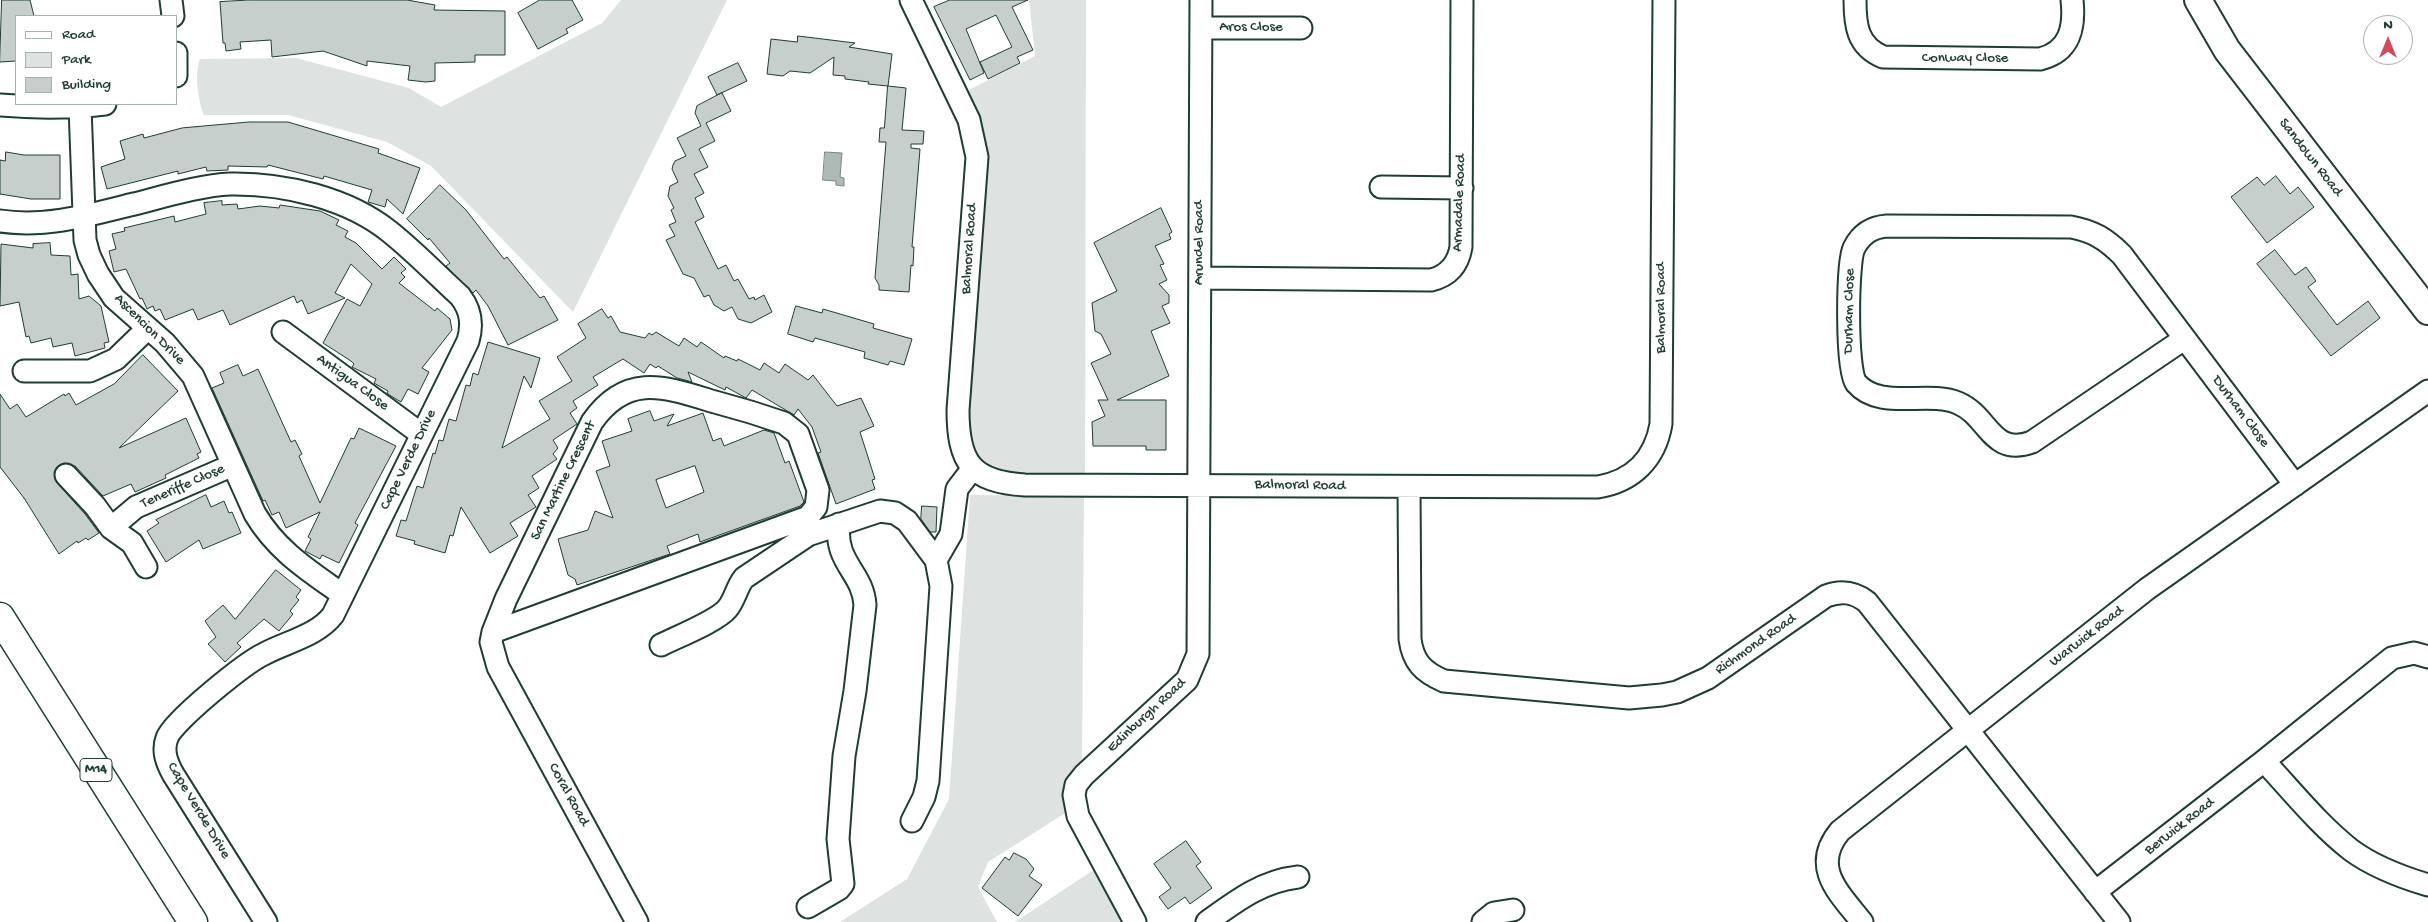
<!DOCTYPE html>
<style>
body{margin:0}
#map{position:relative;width:2428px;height:922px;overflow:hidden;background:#fff;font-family:"Gochi Hand",sans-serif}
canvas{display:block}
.legend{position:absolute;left:15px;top:15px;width:162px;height:90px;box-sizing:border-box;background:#fff;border:1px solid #a5b1ae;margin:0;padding:6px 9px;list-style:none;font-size:15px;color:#1f3d34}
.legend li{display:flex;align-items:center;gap:10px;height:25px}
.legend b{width:25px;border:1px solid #a5b1ae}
.north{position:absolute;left:2363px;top:15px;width:50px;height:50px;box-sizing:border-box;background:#fff;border:1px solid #a5b1ae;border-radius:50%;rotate:0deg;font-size:14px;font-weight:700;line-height:20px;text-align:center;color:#1f3d34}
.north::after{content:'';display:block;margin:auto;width:18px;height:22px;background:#d1495b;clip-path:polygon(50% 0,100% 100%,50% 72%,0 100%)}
</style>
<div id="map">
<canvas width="2428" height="922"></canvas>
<ul class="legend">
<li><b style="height:6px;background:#fff"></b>Road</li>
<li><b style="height:14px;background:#dee3e2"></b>Park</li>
<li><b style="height:14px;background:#c7cfcc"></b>Building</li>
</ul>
<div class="north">N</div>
</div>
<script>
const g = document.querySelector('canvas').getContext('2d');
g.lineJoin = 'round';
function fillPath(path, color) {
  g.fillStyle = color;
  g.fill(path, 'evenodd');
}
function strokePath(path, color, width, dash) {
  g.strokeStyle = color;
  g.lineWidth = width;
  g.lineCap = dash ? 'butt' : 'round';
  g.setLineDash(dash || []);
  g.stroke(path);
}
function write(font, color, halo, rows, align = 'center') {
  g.font = font + ' "Gochi Hand",sans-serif';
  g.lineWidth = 4.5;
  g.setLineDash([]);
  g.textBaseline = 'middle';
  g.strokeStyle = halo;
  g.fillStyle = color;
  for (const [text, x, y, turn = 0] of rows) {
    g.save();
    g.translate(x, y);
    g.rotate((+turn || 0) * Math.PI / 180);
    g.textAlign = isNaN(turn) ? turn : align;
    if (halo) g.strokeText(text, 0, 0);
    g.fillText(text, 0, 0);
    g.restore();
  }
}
const green = new Path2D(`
 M621,0H727L573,312L431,166L387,142L288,115H204C198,100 194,75 200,59L296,58L409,88L441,107L602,23Z
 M1029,0H1086L1085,475C1056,475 999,482 979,459C973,452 970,439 967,430L985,155L965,92L1035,56Z
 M970,495L1084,496L1082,767L1067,812L988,862L978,887L997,922H840L907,879L949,799Z
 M1095,869L1124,922H1015Z`);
const water = new Path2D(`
 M825,152L842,153L840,177L844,178V186L836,185V181L823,180Z`);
const building = new Path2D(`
 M2,0H30L34,16H16V61L0,62Z
 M249,0H407L435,5L434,10L505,11V55H475V62L435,63V81L426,82L408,80L410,66L367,61V66L323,51L272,57L271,40L240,42L241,49L226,51L225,43H223L220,2Z
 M540,0H572L583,20L566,29L568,33L538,49L518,13Z
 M950,0H1028L1012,7L1033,50L1017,57L1020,63L988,79L980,62L1012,47L996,15L966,29L984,73L970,80L934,7Z
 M798,36L855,43L849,47L892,54L888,86L868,84L869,82L845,79V76L833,75L834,57L810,73L790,71L783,76L767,74L771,39L797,42Z
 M738,63L747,81L717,95L708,77Z
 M888,86L906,88L902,130L924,131L923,144H911V148L920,149L912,247H914L913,266L911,265L909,292L879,290V285L875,278L886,142H879L880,128H884Z
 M722,93L731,111L706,123L715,141L699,149L708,167L694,174L704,193L695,198L704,217L695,222L718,269L726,265L734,281L738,279L749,299L754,297L755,300L764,295L772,312L751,323L738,319L732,307L724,311L714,305L709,295L704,297L694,278L683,274L666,240L675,236L669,225L676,222L671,210L674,208L668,196L670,186L678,182L672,169L673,165L675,161L686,156L677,138L701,126L695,113L697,106Z
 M249,122H288L379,149L378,153L420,168L403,214L387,199L385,207L368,202L372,190L324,176L323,179L268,165L267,167L228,166V170L207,171L206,167L178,174V171L107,189L101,167L125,159L120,141L143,134L144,138L182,128Z
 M6,152L24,155H60V199H31L0,194V160L5,161Z
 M2276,176L2290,194L2298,187L2314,207L2267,243L2231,197L2257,177L2264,185Z
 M440,185L466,210L504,259L507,257L540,298L544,296L558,320L508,345L488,306L476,290L473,293L446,266L450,263L429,238L428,240L407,219Z
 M222,201V205L237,204L238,209L260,206L279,208L280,205L320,211L339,220L336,225L348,231L345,237L356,243L382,269L394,257L406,269L401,273L405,277L399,283L435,311L437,308L450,319L452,330L422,368L429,372L418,394L408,389L401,402L391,396L387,393L388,391L374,383L376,379L352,367L354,364L351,361L323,343L347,299L360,306L372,284L351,264L335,293L345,298L308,314L302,300L297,303L294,296L230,325L223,310L198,320L193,309L165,320L160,309L155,311L153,306L147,309L142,298L140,299L126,269L114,272L109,251L116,249L112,234L125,231L124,228L174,216L175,222L206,214L204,203Z
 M1161,208L1172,232L1169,234L1171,239L1155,246L1164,264L1160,265L1167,280L1159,284L1169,295V303L1162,306L1170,323L1151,331L1169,376L1117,400H1166V450H1146V446H1093L1092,422L1105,416L1098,400H1108L1091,363L1111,354L1101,334L1095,331L1092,303L1117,291L1094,243Z
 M50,243L51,255L70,256L71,275L78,274L79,299L89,296L101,306L109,342L104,343L105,348L75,356L72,343L53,347L51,338L31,343L29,336L26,337L19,302L0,306L1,244L33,248V244Z
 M2275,250L2295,275L2306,267L2316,281L2308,287L2337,325L2368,301L2380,318L2331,356L2257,264Z
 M796,306L822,313L823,309L874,324L873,328L912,339L904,365L890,361L888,365L864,358L865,352L815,338L813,342L788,334Z
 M602,309L608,318L611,316L620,332L645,338L649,333L652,335L656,332L679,346L684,338L697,347L701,342L724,358L725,356L737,361L738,359L760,370L764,363L779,373L785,364L808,380L813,375L837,406L861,398L874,426L860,432L875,479L872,480L875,489L836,504L818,453L821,452L812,427L798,409L794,415L752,390L746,398L726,387L725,390L688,372L692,382L677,378L658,366L656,368L650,364L644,373L623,359L593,377L598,385L573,401L577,408L570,413L577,424L553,440L558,448L553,454L557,459L532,476L539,488L528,495L536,507L510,523L518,536L490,553L461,507L453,536L450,535L445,553L414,544L415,541L396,536L401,520L406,521L417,486L423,488L433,453L435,454L439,440L443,441L449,419L456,421L466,385L470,386L473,373L478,375L488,342L540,358L531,388L524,376L502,448L550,419L539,401L572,381L557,357L586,338L578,324Z
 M143,355L178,391L119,448L186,418L201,452L197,454L199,458L165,475L166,478L135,492L131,484L103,496L75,466L64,463L58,466L54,472L57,483L85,514L99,533L88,540L86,538L78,543L77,541L59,554L24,498L0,467V394L10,409L17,404L26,417L64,394L65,396L69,393L76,405L114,384Z
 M238,365L243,376L258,369L291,442L295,440L302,454L299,456L320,503L351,438L354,439L359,428L396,446L355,523L358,525L339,563L322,555L320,559L305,551L311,539L308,537L320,512L286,528L279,512L272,515L265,500L263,501L212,388L224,383L220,373Z
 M650,411L654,421L674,414L667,426L703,413L713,441L721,438L724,446L764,430L774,433L785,463L789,461L804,502L800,506L700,542L698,534L667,546L670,554L577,585L575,579L568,575L558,539L588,530L595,511L613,518L596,471L610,466L602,441L632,431L628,419ZM695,466L704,492L666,508L656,480Z
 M206,495L211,507L224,501L229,513L232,512L241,533L203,549L199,540L166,562L147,531L159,523L156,520Z
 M922,506L937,507L936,532H930L921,519Z
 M276,570L301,590L296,597L299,600L290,611L293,614L279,631L264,619L237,643L241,647L225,662L208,644L216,637L205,621L223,605L235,619Z
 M1186,841L1201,862L1196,866L1212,888L1190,904L1185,897L1168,909L1159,897L1171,888L1154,864Z
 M1014,853L1026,859L1034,869L1029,876L1042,885L1018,916L982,888L1005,857L1009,860Z`);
const minor = new Path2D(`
 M171,0L173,16
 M911,0L969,120L977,157L958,410C958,462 971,482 1025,485L1598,487C1633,481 1655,459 1661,424L1664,0
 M1855,0C1855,25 1857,46 1883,57L2040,59C2070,52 2075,27 2072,0
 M1201,28H1301
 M176,53V76
 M0,105C35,108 70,108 105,104
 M80,107L85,240L89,255L98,274L114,298L165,343L193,376L255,514C277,551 308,570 343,595
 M1381,187L1462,188
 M0,221C45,228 90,215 134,204C162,197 202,185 230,184C284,183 348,198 390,232C415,252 437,275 460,296C471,310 473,324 468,341L333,615C317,636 286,642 264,654C245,663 173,721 167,738C162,751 167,763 173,774L266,922
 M1200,278L1431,280C1448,276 1458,265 1461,247L1462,0
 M283,332L421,434
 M2184,339L2032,442C1991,457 1989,416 1958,403C1927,390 1880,411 1856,383C1846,371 1847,262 1854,248C1861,234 1872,227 1887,226L2071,227C2093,231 2106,239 2122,255L2295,485
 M24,371H90L116,359L148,328
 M66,475L95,506L111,528L132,543L146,567
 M1409,487L1410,639C1413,662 1423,672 1444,681L1629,698L1662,695L1677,692L1708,678L1826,596C1842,590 1854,592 1867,602L2119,922
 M111,528L136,507L233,465
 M936,560L951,534L957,489L973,468
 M493,632L808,517L816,507L818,490L798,434L784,423C761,415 738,408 715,402C665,387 627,372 592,422L506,599L493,632L491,642L498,667L637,922
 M661,645C677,637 717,621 727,609C735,600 736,588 744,578L808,535L880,511L895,513L907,521L936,560L941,586L928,781L924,797L912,821
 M2264,761C2292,791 2319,825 2351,850C2374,867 2401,877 2428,885
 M2095,892L2264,761L2392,658L2414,653L2428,657
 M808,907L839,889L843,884L838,839L844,756L855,691L865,605C863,572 834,563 839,524
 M1135,922L1078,816L1074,795L1076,785L1084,775L1187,680L1198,654L1201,0
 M1207,922C1236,901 1262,881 1298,877
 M1483,922L1494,913L1513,910
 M1862,922C1839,893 1810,867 1840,831L2147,589L2428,391`);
const tertiary = new Path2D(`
 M2198,0L2227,50L2428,311`);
const primary = new Path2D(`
 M0,617L193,922`);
const shields = [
 [96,770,32]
];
const shieldNames = [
 ["M14",96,770]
];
const streetNames = [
 ["Aros Close",1251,28],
 ["Conway Close",1965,59],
 ["Sandown Road",2310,158,52],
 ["Armadale Road",1460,203,-88],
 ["Arundel Road",1200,243,-90],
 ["Balmoral Road",970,249,-86],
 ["Balmoral Road",1662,308,-90],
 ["Durham Close",1850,311,-89],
 ["Ascencion Drive",149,330,45],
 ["Antigua Close",352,383,36],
 ["Durham Close",2240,412,53],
 ["Cape Verde Drive",409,460,-64],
 ["San Martine Crescent",564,481,-64],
 ["Balmoral Road",1300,486,1],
 ["Teneriffe Close",183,487,-24],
 ["Warwick Road",2087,637,-38],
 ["Richmond Road",1756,645,-35],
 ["Edinburgh Road",1147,716,-43],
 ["Coral Road",568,795,61],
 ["Cape Verde Drive",198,811,59],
 ["Berwick Road",2180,827,-38]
];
fillPath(green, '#dee3e2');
fillPath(water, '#afbab7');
strokePath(water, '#758883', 1);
fillPath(building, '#c7cfcc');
strokePath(building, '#1f3d34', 1);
strokePath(minor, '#1f3d34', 25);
strokePath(tertiary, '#1f3d34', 30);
strokePath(primary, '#1f3d34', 31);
strokePath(minor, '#fff', 21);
strokePath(tertiary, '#fff', 26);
strokePath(primary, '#fff', 28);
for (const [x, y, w] of shields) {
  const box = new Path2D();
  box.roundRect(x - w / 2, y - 11.5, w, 23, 4);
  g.fillStyle = '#fff';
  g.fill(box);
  strokePath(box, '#1f3d34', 1);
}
write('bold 14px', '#1f3d34', null, shieldNames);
write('15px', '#1f3d34', '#fff', streetNames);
</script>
